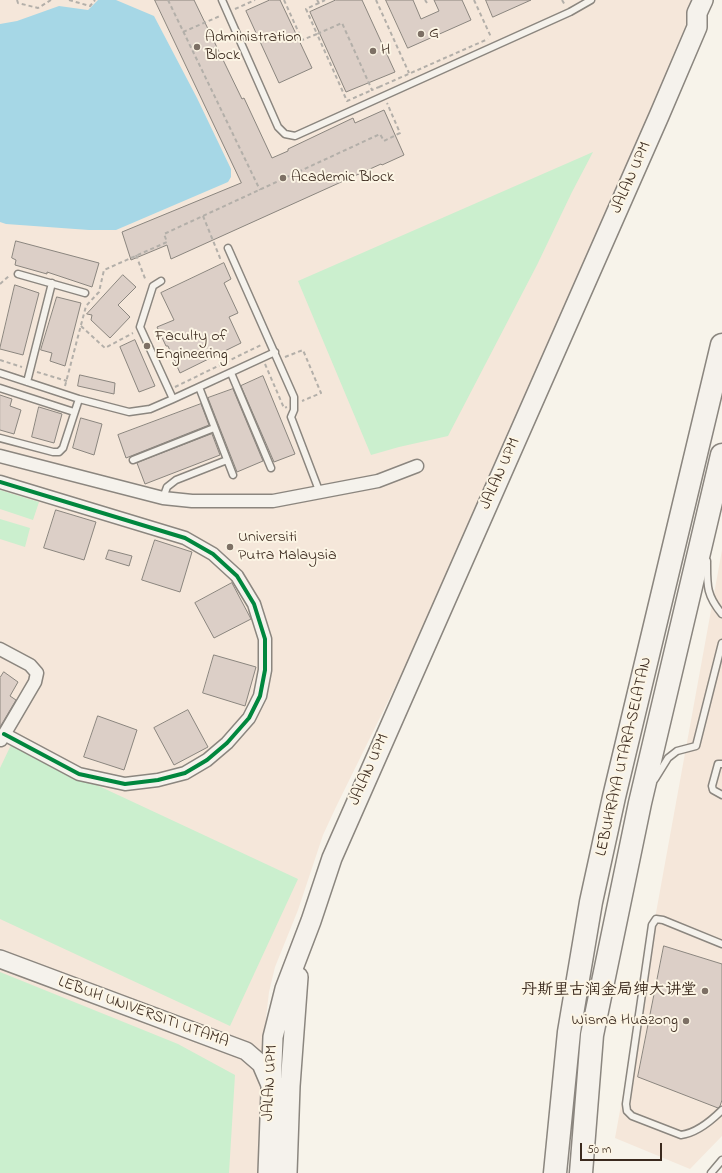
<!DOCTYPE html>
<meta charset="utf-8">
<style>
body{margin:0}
#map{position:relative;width:722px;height:1173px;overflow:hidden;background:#f7f3ea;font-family:"Indie Flower",sans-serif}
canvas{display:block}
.scale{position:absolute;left:580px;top:1143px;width:82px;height:18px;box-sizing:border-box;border:2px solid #3b2a1e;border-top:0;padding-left:5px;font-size:12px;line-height:14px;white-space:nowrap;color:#3b2a1e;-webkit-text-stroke:3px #fcf5e5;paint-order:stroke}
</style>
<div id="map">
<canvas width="722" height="1173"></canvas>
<div class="scale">50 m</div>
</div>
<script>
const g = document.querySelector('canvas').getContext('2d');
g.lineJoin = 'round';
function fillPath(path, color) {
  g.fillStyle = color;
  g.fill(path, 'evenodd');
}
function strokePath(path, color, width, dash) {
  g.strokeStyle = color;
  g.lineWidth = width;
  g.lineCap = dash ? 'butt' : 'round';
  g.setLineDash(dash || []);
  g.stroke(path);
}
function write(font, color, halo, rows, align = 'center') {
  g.font = font + ' "Indie Flower","LXGW WenKai TC",sans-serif';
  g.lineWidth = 4;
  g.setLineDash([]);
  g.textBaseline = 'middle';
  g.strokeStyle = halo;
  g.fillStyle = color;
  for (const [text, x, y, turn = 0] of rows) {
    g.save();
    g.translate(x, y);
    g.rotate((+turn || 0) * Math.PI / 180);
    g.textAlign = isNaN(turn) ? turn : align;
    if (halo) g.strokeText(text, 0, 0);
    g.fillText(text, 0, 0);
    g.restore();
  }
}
const built = new Path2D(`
 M0,0H698L571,296L426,624L335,809L323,835L298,910L275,967L269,992L266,1018L263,1173H0Z
 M722,550V1136L690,1169L615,1138Z`);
const green = new Path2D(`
 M593,152L572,192L537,265L448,436L399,447L371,455L298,281Z
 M0,490L39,502L33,520L0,509Z
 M0,519L30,528L25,547L0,539Z
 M11,745L298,879L230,1026L0,919V768Z
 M0,972L178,1044L235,1075L229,1173H0Z`);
const water = new Path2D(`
 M98,0H116L154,16L197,98L231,169V177L228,182L116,230H89L6,224L0,222V24L17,21L59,6L88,10Z`);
const building = new Path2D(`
 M155,0H194L242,99L244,98L272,158L288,151V149L353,118L355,123L384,110L404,155L382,165L381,164L171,259L167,245L131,260L122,232L241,183Z
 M270,0H280L312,68L279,83L246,11Z
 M336,0H362L395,72L346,92L310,12Z
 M386,0H413L421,19L439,11L434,0H462L471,20L408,48Z
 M486,0H531L493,17Z
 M16,241L99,263L92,287L47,272V274L15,265L16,260L12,258Z
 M224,263L231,279L224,283L238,313L229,317L241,343L180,373L168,346H166L157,327L174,320L161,293Z
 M123,275L136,287L118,305L130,317L110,338L91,320L92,315L87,314Z
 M15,285L39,293L23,355L0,349Z
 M57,297L81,303L65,366L50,361L52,353L41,350Z
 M135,340L155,386L139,392L120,347Z
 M80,375L115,383L114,394L78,386Z
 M263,376L295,454L274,462L241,386Z
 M233,389L263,461L237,472L208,398Z
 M0,395L12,399L10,406L21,410L14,434L0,430Z
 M201,404L209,425L126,458L118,435Z
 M39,407L62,414L54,443L32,437Z
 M81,418L102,424L94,455L73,448Z
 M212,434L220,455L145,484L137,463Z
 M56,510L96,522L84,560L44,548Z
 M155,540L192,552L180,592L142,580Z
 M109,550L132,556L129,566L106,559Z
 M232,583L251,619L214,638L195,603Z
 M214,655L256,667L245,706L203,693Z
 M4,672L18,682L10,696L16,700L0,727V678Z
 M188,710L208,747L174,765L154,728Z
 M98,716L137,730L124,770L84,757Z
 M664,946L722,964V1100L720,1106L718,1108L638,1077Z`);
const path = new Path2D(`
 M17,0L18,3L38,8L51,0
 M69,0L90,6L95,0
 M168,0L260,190
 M284,0L302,40L317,34L347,101L372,90
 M317,0L319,3L325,0
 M376,0L409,73
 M425,0L427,3
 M474,0L491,37
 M562,0L565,5
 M319,3L306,9L317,34L342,23L372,90L379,87L380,88
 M235,9L255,0
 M183,32L220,16
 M379,87L488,39
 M203,216L220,258L223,257
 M136,255L146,281
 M0,284L10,275
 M81,326L105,348L133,333
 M285,357L303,350L321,393L302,401
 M0,360L22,367
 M265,364L284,408L287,407
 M37,372L67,381
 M65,386L86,306L99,292L104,270L167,242L164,234L380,134L384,141L400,133L387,103
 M175,387L263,344`);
const service = new Path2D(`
 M222,0L278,127L285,134L295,136L570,12L591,0
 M228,248L294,397V410L291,417L320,493
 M18,274L85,293
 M161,281L153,286L140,327L173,399
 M0,373L79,399L129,412L150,409L173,399L275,352
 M231,373L271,468
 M27,382L52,283
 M199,387L233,475
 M0,388L74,412
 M0,438L53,452H59L63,448L79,399
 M133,460L214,428
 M163,498L167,487L176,480L227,460
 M707,561C707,585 706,595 722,614
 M722,764H718L712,786L713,790L722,795
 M655,779L668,758L677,751L696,746L722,643
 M722,944L663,920L656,919L652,925L626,1104L627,1111L632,1116L681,1135C696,1133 712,1120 722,1110
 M711,1173L722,1160`);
const minor = new Path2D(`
 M0,456L163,498L192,501H273L378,481L417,466
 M0,482L185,538L213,554L237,576L254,604L265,639V670L260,696L249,718L227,743L207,760L185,773L158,780L125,784L79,774L4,734
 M0,649L30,665L37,673L35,682L1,740`);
const secondary = new Path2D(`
 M0,959L246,1051L261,1064L270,1085`);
const primary = new Path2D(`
 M268,1173L273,1037L285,989L311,921L332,858L659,116L697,27V13L703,0
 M287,1173L290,1086L298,977`);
const motorway = new Path2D(`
 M555,1173L569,1032L591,902L614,797L722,345
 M581,1173L592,1035L640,803L722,455`);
const cycleway = new Path2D(`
 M0,482L185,538L213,554L237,576L254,604L265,639V670L260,696L249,718L227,743L207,760L185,773L158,780L125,784L79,774L4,734`);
const markers = [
 [421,34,4,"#7d7065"],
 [197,47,4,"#7d7065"],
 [373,51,4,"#7d7065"],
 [283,178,4,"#7d7065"],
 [147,346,4,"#7d7065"],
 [230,547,4,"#7d7065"],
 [705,991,4,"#7d7065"],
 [686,1021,4,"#7d7065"]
];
const poiNames = [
 ["G",429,34],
 ["Administration",205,38],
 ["Block",205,56],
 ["H",381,51],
 ["Academic Block",291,178],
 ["Faculty of",155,337],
 ["Engineering",155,355],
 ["Universiti",238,538],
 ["Putra Malaysia",238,556],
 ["丹斯里古润金局绅大讲堂",697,991,"right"],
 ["Wisma Huazong",678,1021,"right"]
];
const streetNames = [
 ["JALAN UPM",632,178,-66],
 ["JALAN UPM",501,474,-66],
 ["LEBUHRAYA UTARA–SELATAN",625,757,-77],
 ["JALAN UPM",370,770,-66],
 ["LEBUH UNIVERSITI UTAMA",143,1013,20],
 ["JALAN UPM",271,1083,-87]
];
fillPath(built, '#f5e7da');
fillPath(green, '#cbefce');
fillPath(water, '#a6d7e6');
fillPath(building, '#dccfc7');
strokePath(building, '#8b867f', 1);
strokePath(service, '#8b867f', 9);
strokePath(minor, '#8b867f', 15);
strokePath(secondary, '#8b867f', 20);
strokePath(primary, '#8b867f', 22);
strokePath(motorway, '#8b867f', 25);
strokePath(path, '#b3afa9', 2, [4, 3]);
strokePath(service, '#f5f2ec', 6);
strokePath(minor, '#f5f2ec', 12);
strokePath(secondary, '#f5f2ec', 17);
strokePath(primary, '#f5f2ec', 19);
strokePath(motorway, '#f5f2ec', 22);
strokePath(cycleway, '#00873e', 4);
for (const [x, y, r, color] of markers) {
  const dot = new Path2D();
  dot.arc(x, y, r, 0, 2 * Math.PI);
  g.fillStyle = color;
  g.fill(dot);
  strokePath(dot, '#fcf5e5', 1.5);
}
write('16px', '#3b2a1e', '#fcf5e5', poiNames, 'left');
write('16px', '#3b2a1e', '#fcf5e5', streetNames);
</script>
